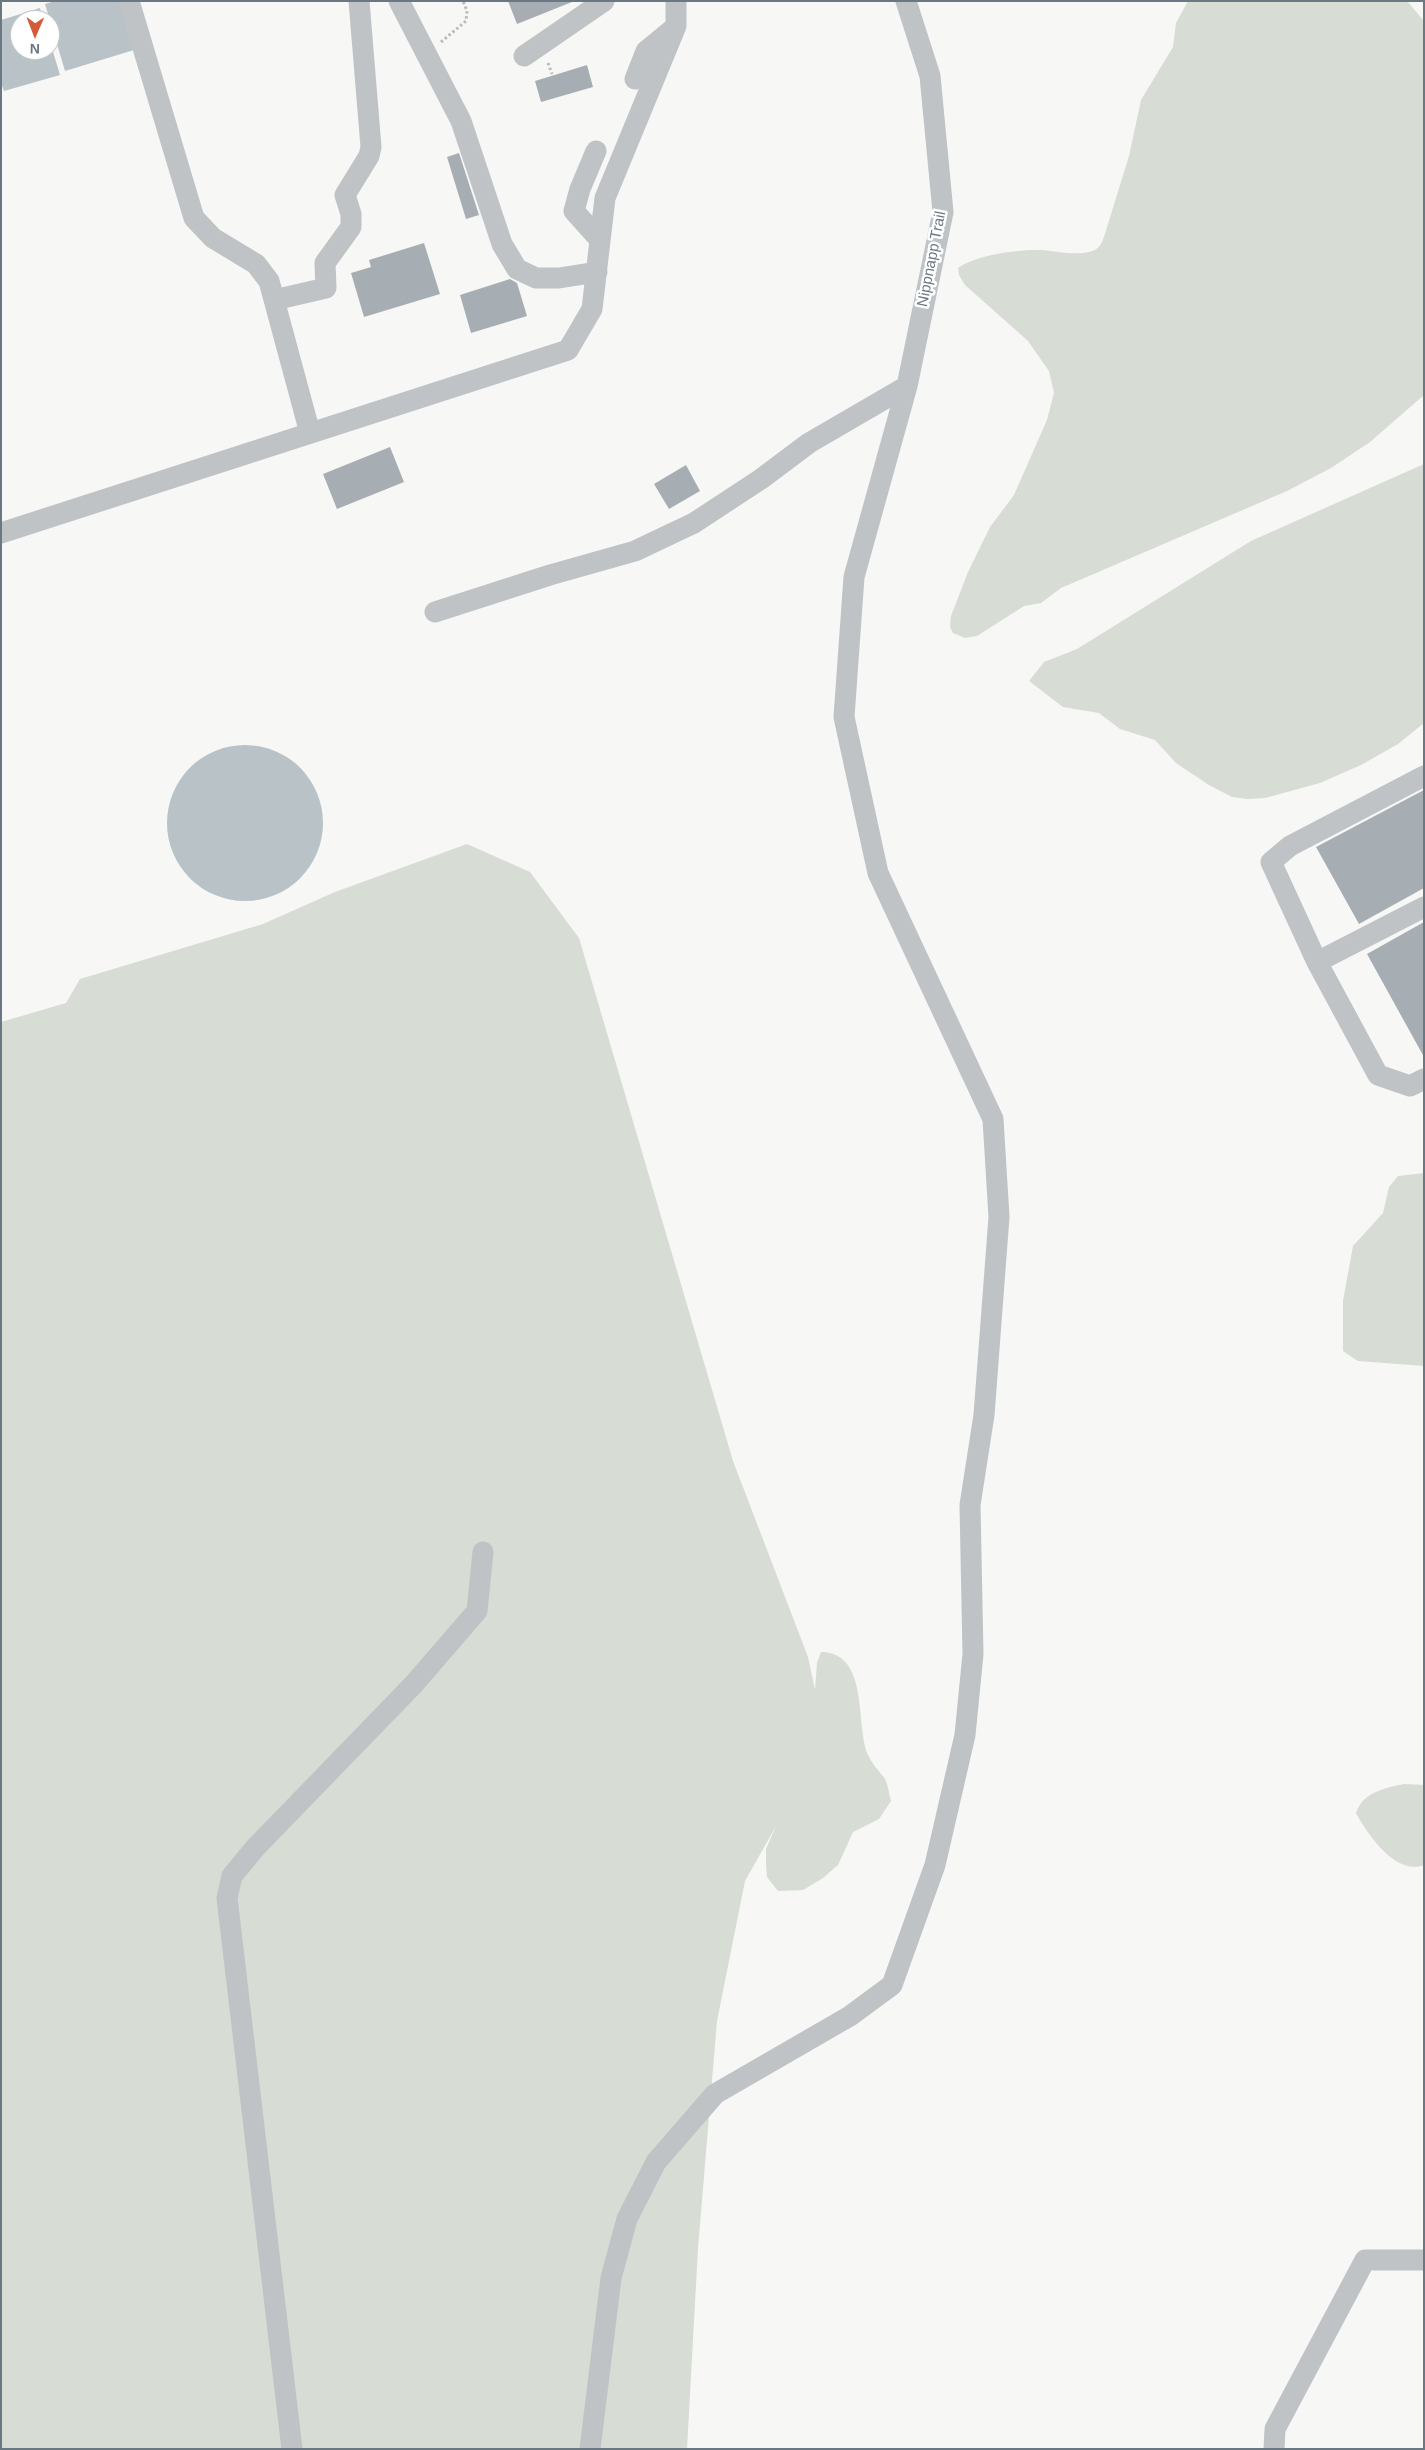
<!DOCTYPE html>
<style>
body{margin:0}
#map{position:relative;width:1425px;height:2450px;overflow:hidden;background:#f7f7f5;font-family:Arial,sans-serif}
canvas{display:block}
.frame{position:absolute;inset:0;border:2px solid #697883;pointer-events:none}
.north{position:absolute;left:10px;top:10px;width:50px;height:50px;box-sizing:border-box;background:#fff;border:1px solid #c3c9cd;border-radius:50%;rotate:181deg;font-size:14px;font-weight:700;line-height:20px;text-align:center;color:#697883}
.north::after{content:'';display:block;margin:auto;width:18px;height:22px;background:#d35b39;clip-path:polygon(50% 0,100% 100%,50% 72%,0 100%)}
</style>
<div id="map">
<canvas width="1425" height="2450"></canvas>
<div class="frame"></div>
<div class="north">N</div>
</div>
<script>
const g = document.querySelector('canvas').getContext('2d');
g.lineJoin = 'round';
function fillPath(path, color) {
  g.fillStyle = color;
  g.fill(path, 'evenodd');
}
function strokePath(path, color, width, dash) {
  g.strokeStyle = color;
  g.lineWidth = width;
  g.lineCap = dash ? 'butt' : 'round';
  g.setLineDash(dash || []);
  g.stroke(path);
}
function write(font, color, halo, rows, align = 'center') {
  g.font = font + ' Arial,sans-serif';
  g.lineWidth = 5;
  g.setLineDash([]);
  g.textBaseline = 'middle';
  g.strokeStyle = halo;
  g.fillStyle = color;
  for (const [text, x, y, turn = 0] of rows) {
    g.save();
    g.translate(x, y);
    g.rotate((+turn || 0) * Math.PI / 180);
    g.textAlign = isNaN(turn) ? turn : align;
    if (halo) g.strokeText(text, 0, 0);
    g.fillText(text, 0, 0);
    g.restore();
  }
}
const green = new Path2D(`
 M1188,1H1407L1424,21V395L1370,442L1331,468L1287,491L1061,588L1041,603L1024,606L977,636L965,638L953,633L950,627L951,616L968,572L990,527L1014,495L1047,420L1054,393L1049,371L1028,341L965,285L959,275L958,268C976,255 1018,249 1041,250C1056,251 1081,257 1095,250C1100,247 1102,242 1104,237L1129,156L1141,100L1173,47L1176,23Z
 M1424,464V723L1398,744L1361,765L1320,783L1265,798L1247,799L1232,797L1209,785L1176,763L1155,740L1120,729L1099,713L1063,707L1029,681L1044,662L1077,649L1251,541Z
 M467,844L530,872L579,938L733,1461L808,1657L815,1690L817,1663L821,1652C871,1653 854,1727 869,1757C873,1765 880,1772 885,1779C888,1785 889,1794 891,1801L879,1819L853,1832L838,1865L823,1878L803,1890L778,1891L767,1877L766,1865V1849L776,1826L745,1881L717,2021L698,2248L687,2449H1V1022L66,1003L80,979L263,924L335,892Z
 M1424,1173V1366L1358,1361L1343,1351V1301L1353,1246L1383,1213L1389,1187L1398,1176Z
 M1404,1784L1424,1785V1865C1396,1876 1368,1835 1356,1813C1363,1792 1385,1788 1404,1784Z`);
const water = new Path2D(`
 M55,1H119L134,50L65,71L45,4Z
 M40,8L43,20H20V50H50V42L60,75L4,91L1,83V20Z
 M167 823a78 78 0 1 1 156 0a78 78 0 1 1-156 0Z`);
const building = new Path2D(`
 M508,1H572V2L517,24Z
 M587,65L593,87L541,102L535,81Z
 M459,153L479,215L466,219L447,157Z
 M424,243L440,294L364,317L351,273L371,267L369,260Z
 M510,279L517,283L527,316L471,333L460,295Z
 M390,447L404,482L337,509L323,474Z
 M686,465L700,491L669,509L654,484Z
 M1424,790V888L1359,924L1316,847Z
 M1424,922V1057L1367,954Z`);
const path = new Path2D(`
 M441,42L466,21L467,11L463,1
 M548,63L552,74`);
const minor = new Path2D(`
 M129,1L194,218L213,238L256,264L269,281L310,433
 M399,1L461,121L502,244L517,269L536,278H559L597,272
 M524,56L604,1
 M635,79L646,51L674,28
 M596,151L580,189L574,211L600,240
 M274,300L326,288L325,263L351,227V214L345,195L369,156L371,147L359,1
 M1,533L568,350L592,309L605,198L676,26V1
 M435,612L550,575L635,551L694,523L761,479L809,443L907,386L943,212L930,76L906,1
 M1424,776L1290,846L1271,862L1317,962L1378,1075L1410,1086L1424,1079
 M1317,962L1424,907
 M292,2449L227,1898L232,1876L255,1848L414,1684L477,1611L483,1552
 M590,2449L611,2278L627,2219L656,2162L715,2094L850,2016L892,1985L935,1865L965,1735L973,1654L970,1505L984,1415L999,1217L993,1119L878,873L844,717L854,577L907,386
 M1274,2449L1275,2429L1365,2260H1424`);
const streetNames = [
 ["Nippnapp Trail",932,259,-79]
];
fillPath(green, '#d7dcd4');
fillPath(water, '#b9c3c7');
fillPath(building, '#a7aeb3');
strokePath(path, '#b9bcbe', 3, [2.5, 2.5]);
strokePath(minor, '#bfc3c6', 21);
write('15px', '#697883', '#fff', streetNames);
</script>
